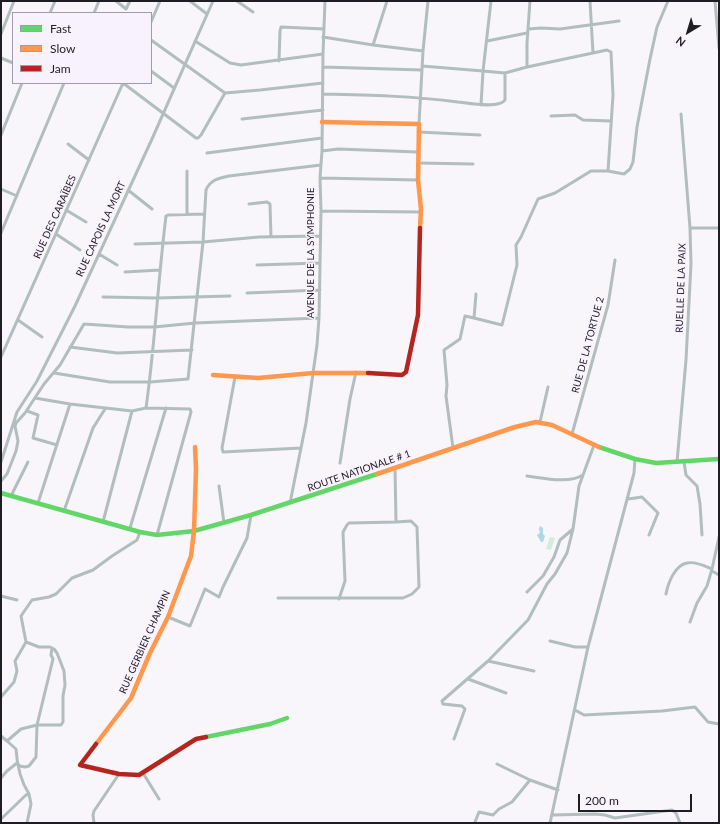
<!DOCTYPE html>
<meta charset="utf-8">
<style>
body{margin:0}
#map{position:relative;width:720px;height:824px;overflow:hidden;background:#f8f5fb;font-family:Lato,sans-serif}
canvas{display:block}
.frame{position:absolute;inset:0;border:2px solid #201c24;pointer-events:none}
.legend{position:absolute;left:12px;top:12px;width:140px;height:72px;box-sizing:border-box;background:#f8f2fe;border:1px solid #a29ca7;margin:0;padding:5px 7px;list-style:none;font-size:12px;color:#201c24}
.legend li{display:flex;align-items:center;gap:8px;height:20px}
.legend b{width:20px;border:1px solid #a29ca7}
.north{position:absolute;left:668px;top:12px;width:40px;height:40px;-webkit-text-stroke:3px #f8f2fe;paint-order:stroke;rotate:218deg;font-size:11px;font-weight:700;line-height:16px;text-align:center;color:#201c24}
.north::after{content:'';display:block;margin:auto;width:14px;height:18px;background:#201c24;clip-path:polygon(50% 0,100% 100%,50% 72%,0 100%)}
.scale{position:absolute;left:578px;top:794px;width:114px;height:18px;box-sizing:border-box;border:2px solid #201c24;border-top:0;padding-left:5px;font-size:12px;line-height:14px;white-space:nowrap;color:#201c24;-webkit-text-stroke:3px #f8f2fe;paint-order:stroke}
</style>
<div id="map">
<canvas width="720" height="824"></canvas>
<div class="frame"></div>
<ul class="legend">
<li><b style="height:5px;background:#63d668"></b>Fast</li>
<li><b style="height:5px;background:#ff974d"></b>Slow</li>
<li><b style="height:5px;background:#b3261e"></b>Jam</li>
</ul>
<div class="north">N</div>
<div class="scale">200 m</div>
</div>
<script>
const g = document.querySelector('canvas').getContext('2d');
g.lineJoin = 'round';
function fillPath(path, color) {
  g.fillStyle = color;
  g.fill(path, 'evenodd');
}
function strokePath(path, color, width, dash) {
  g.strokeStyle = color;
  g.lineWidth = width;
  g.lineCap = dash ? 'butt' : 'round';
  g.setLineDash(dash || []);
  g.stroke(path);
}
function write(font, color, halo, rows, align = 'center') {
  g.font = font + ' Lato,sans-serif';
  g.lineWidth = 3;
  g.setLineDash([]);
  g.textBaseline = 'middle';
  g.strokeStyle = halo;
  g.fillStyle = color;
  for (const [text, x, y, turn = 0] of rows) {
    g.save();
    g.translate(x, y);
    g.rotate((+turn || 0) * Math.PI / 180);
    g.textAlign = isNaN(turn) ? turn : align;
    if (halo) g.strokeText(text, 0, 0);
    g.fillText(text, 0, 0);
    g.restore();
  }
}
const green = new Path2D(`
 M550,537L555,538L551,550L546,549Z`);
const water = new Path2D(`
 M540,526L543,528V534L545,536L543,542H541L537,535L540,533L539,529Z`);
const street = new Path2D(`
 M116,1L126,9L130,1
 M190,1L207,14
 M237,1L253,12
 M590,1L593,53
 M715,1L719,48
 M50,13L55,1
 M94,13L99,1
 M151,22L160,1
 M528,29L541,28L560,29L619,21
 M1,34L14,1
 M323,37L373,45L423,51L419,124
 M151,40L225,93L260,90L323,83
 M195,41L230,63L241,65L323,54
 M487,41L527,33
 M373,45L387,1
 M423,51L428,1
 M1,58L13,63
 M279,61L280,31L281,27L324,29
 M422,66L483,71L491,1
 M323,67L422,70
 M527,67L607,50L611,52L613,95L608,171
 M151,71L174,88
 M123,83L196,138H198L201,135L225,93
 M323,94C368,95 413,96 458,102C468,103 499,109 505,100V73
 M481,105L483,71L505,73L527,67V43L530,1
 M551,116L575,115L583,120L611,121
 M242,119L323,110
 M418,132L480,135
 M1,135L22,83
 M68,144L89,160
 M322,151L338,149L418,152
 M207,153L322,138
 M418,163L473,164
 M320,178L418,180
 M1,189L17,196
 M128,190L152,209
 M249,204L267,202L270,204L271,237
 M66,210L86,222
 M321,211L421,212
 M187,214V171
 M690,228H719
 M1,233L64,83
 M56,234L80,250
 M135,244L203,242L259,237L320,236
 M99,254L117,265
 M257,265L320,263
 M125,272L160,270
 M247,293L320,290
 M103,297L157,298L230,296
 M474,318L502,325L517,265L516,245L521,237L538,199L555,193L591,171H608L624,174L630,169L633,162L637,127L650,59L657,27L668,1
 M18,320L42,337
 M70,347L117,353L192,350
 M1,357L123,83
 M54,373L110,382H150L188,379L203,242L206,190C210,180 219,178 229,176L321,165
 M235,377L222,448L223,452L301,448
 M35,398L70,404L132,411L146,408L190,409L191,412L157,535
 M146,408C155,344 158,280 166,216L168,215L204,214
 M27,411L38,415L33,438L57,445
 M540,422L548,387
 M572,434L608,305L615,260
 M453,448L446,396L447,385L444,350L460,339L465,316L474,318L476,294
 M1,462L17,412L37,381L75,306L152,139L213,1
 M677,462L686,360L691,264L690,228L681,114
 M684,462L686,475L697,486L700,504L702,535
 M340,463L350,399L356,372
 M527,476C543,478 569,484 583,475
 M1,481L7,474L16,451L18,441L15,426L16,423L25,413L44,384L60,365L84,324L128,327H154L195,323L319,318
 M219,486L224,523
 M11,496L28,462
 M628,499L642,497L658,513L649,535
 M38,503L70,404
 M290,503L306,423L317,345L319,318L321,211L320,178L322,151L323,54L325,1
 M64,511L93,428L105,409
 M103,522L132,411
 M130,528L166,408
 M712,571L719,575
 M527,592L543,576L554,557L560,540L573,529
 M666,594C668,583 675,565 687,563C695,561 705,566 712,569
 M1,596L17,600
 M278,598H403L412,594L419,587L417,527L411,521L396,522L395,468
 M339,599L345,581L343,532L347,525L349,523L396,522
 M168,617L190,626L205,589L219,597L223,587L247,538L251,515
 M690,622L697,603L707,586L712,569L719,537
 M550,641L575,647H588
 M488,661L534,671
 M468,679L506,693
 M1,697L14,682L17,671L15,661L26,642L21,616L32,600L49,597L56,594L72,578L93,570L112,556L137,540L140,532
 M575,710L584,715L662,711L695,707L708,722L719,724
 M1,736L7,741
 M454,739L465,709L462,706L443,704L442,701L488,661L528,620L547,584L555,574L567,553L573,529L579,486L594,445
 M497,764L530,780
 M143,773L159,799
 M1,778L7,771L17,763L20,766L25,767L29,766L36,757L37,725L53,659L51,655L52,648
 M552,815L595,814L605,815L615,818L672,810L676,813L680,823
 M1,819L26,795L29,794C20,780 17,766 16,749L7,741L21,729L37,725H61L63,722V696L65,685L64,671L57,653L54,649L50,647H39L26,642
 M475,822L479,812L493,815L499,809L512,802L530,780L558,790
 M27,823L31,804L29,794
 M94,823L93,815L94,811L119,774
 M550,823L588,647L634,473L635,459`);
const fast = new Path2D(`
 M599,447L635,459L656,463L719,459
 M1,493L140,532L157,535L194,531L251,515L377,474
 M206,737L270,724L287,718`);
const slow = new Path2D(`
 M322,122L419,124L418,180L421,209L420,228
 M213,375L258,378L313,373H368
 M377,474L515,427L536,422L552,425L599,447
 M96,744L131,698L150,653L168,617L191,556L194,531L196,469L195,447`);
const jam = new Path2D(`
 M368,373L402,375L406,372L418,315L420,228
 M96,744L80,765L119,774L139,775L196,739L206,737`);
const streetNames = [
 ["RUE DES CARAÏBES",55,217,-66],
 ["RUE CAPOIS LA MORT",101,229,-65],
 ["AVENUE DE LA SYMPHONIE",311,253,-90],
 ["RUELLE DE LA PAIX",681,288,-88],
 ["RUE DE LA TORTUE 2",588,345,-75],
 ["ROUTE NATIONALE # 1",359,471,-19],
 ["RUE GERBIER CHAMPIN",145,642,-66]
];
fillPath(green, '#d6ebdd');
fillPath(water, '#acd9e4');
strokePath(street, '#b2bdbe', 3);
strokePath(fast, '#63d668', 4.5);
strokePath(slow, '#ff974d', 4.5);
strokePath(jam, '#b3261e', 4.5);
write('10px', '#201c24', '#f8f2fe', streetNames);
</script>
